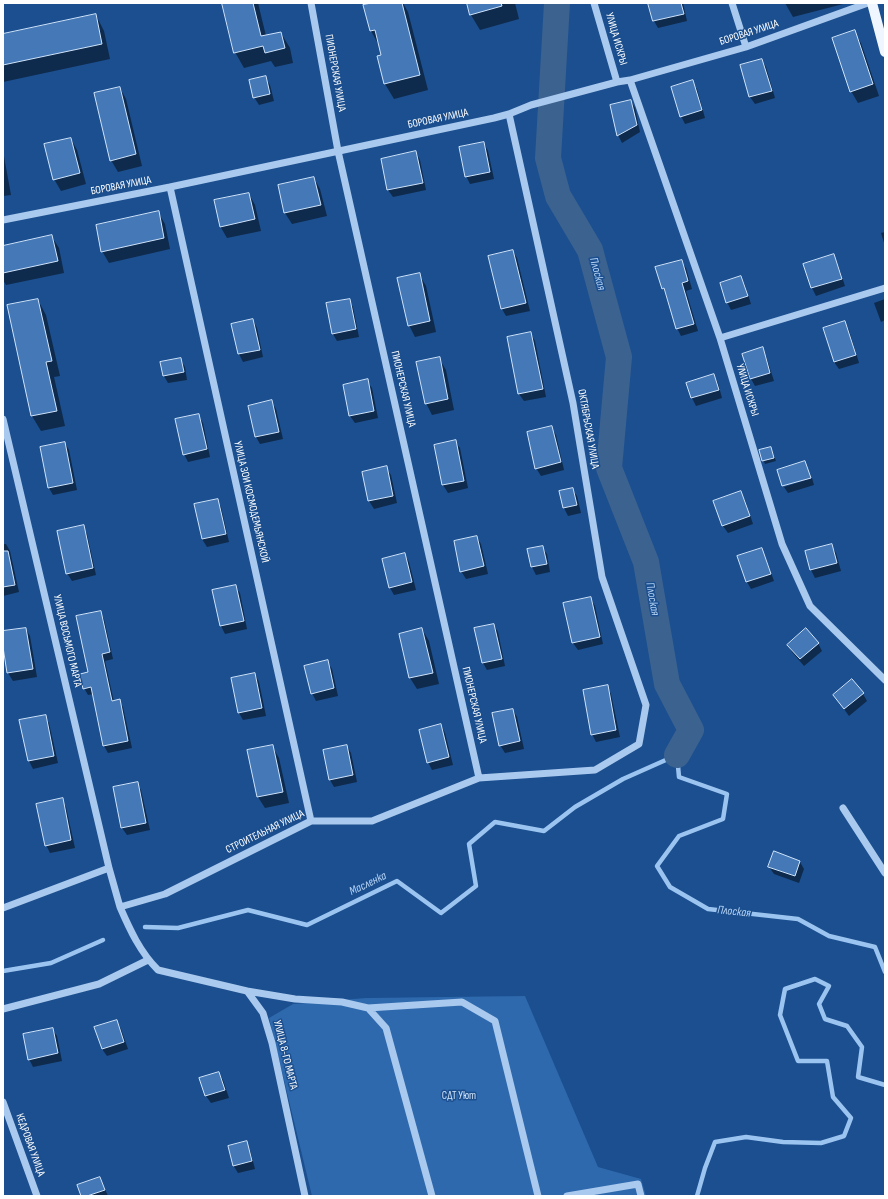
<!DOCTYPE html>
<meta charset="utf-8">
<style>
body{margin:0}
#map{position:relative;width:888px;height:1199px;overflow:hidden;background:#1b4f8f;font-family:"Sofia Sans Condensed",sans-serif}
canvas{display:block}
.frame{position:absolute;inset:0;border:4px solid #fff;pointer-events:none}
</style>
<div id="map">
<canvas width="888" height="1199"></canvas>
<div class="frame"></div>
</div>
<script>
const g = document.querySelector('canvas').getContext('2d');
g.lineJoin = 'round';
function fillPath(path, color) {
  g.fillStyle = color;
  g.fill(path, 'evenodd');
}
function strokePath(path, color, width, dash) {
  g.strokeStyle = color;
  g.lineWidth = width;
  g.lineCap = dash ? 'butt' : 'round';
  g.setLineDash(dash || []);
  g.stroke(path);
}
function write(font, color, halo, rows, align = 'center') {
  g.font = font + ' "Sofia Sans Condensed",sans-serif';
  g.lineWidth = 3;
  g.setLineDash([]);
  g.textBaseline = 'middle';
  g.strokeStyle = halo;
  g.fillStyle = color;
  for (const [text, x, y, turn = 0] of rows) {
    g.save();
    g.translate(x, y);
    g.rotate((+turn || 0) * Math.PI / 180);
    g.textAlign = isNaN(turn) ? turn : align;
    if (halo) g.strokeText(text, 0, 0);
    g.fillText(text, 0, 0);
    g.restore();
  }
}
const green = new Path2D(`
 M525,996L598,1167L641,1179L646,1196H312L269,1018L293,1004L366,998Z`);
const shadow = new Path2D(`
 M223,3H258L266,36L281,33L290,48L293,63L275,67L271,61L244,68L235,52Z
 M376,3H403L408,12L428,90L394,99L385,84L383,56L380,47L371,31L364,6Z
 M468,3H515L519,19L480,30L471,15Z
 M650,3H683L687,21L658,28L654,21Z
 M785,3H847L793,17Z
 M96,15L104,31L110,59L3,82V35Z
 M854,32L861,43L879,96L858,103L851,91Z
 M762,60L766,67L775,98L755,104L750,97L741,66Z
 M265,77L270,85L274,101L259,105L254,97Z
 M692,82L697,89L705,118L685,124L681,116Z
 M120,88L126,99L142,166L118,172L111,160Z
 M631,101L635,108L640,132L622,143L618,135Z
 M71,139L77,150L86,184L61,191L54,179Z
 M484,143L488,151L494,179L470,184L466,176Z
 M3,151L11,195L3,196Z
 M416,152L420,160L426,190L393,197L388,190Z
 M314,178L320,189L327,216L292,224L285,213Z
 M249,194L255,205L261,231L227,238L220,226Z
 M158,212L165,224L170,249L109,263L102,251Z
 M885,232V246L881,233Z
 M52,237L59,248L64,273L6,285L3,280V247Z
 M513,251L517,258L530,311L506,316L502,309Z
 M833,255L837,262L845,286L816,296L812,288L804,264Z
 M681,261L686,268L692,289L686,291L698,331L681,336L677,328L657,268Z
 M419,274L426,286L436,332L415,337L409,325Z
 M741,277L745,285L751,304L731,310L727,302Z
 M885,299V320L881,322L874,303Z
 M38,300L46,315L60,376L54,377L65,426L41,431L32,416L8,306Z
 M349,300L353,307L359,337L337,341L333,334Z
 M253,320L257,328L263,357L243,362L239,354L232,325Z
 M845,322L849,330L859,363L839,369L834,362L824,329Z
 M531,334L535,341L546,397L524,401L519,394L508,338Z
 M762,349L766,356L774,381L755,386L751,379L744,354Z
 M439,358L446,370L454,410L432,415L426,403Z
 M180,359L185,367L187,380L168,383L164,376Z
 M714,375L718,383L722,398L696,406L692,398L687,383Z
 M367,381L372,388L378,418L355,423L350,416L344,386Z
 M272,402L276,409L283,439L260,444L256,437Z
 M198,415L203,423L210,457L188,462L184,454Z
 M551,427L556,435L564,470L541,476L536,468Z
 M455,441L460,448L468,488L448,493L443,485L435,445Z
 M65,443L69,450L77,490L53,495L49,488Z
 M771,448L776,461L765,464L760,451Z
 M805,462L811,476L783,485V486L779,470Z
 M386,468L391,475L397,503L374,509L369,501L363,473Z
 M812,478L814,485L788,493L784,487Z
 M572,489L577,496L581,513L568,516L564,508L560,492Z
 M740,492L745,500L753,524L728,533L723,526L714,502Z
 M217,500L221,507L229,542L207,547L202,539L195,505Z
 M83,526L87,534L96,575L72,581L67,573Z
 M477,537L481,544L488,574L466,579L461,571Z
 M3,544H6L10,551L19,592L3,596Z
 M831,545L836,553L841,571L815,578L811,570L806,552Z
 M542,547L547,554L550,572L536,575L532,567L528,550Z
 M761,549L765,556L774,581L751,589L747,582L738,557Z
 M405,555L409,562L416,590L394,595L390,588L383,560Z
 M235,586L240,593L247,629L225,634L221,626L213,591Z
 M590,598L595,606L603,644L578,650L573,643Z
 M100,612L104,619L113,659L105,661L114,702L119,700L123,707L132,748L108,753L104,746L93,694L88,695L84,688L89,672Z
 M494,625L498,632L505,666L487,670L483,663Z
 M26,629L30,636L37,677L13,681L8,673L3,640V632Z
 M422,629L429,641L439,684L417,689L410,678L400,635Z
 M818,643L822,651L804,666L792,652L788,645Z
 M327,661L332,669L338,696L316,701L312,693Z
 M255,674L259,682L266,716L243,720L239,713L232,679Z
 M607,686L611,694L620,737L596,742L592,734Z
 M863,694L867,701L849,716L834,695Z
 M513,710L517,717L524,749L505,753L500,745Z
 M45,716L49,723L58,763L33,769L29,761L20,721Z
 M441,725L445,733L453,765L432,770L428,762Z
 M272,746L279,758L289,803L265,808L258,797Z
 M347,746L351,753L357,782L334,787L330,780Z
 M137,783L141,790L150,830L127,835L122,828L114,788Z
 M62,800L66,807L75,848L50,853L46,845Z
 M800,862L804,869L799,883L774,874L769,867Z
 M117,1021L121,1029L128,1049L107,1056L102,1049Z
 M52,1029L57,1036L62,1061L33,1067L29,1059Z
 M219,1073L223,1080L229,1098L211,1103L206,1096L201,1079Z
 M246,1143L250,1150L255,1169L238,1173L233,1165Z
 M100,1178L108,1196H82Z`);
const stream = new Path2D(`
 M145,927L178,928L248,910L307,925L397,881L441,913L476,886L469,844L495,822L544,831L575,807L623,779L677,755L679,777L727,794L723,819L679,836L657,866L670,887L708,909L798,919L829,936L875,947L885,972
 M3,971L51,963L103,940
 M697,1196L705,1168L715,1142L746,1137L783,1142L821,1143L844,1136L851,1118L833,1097L827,1061H798L780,1015L785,989L815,979L829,986L819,1004L825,1019L847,1026L862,1047L858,1077L885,1085`);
const river = new Path2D(`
 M557,3L548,158L558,196L590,250L619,357L609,468L646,562L667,684L691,730L677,755`);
const building = new Path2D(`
 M222,3H253L261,36L281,32L285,48L265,53L263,46L234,53Z
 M372,3H402L420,75L384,84L377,56L381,55L375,30L370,31L363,5Z
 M467,3H501L502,6L470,15Z
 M648,3H681L684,14L653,21Z
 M96,14L102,44L3,65V34Z
 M855,30L873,84L850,92L832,38Z
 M762,59L772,91L749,97L740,65Z
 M266,76L270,94L253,98L249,80Z
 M693,80L702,110L680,117L671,87Z
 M120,87L136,154L110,161L94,93Z
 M631,100L637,125L617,136L610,105Z
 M71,138L80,173L53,180L44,144Z
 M484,142L490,172L465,177L459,147Z
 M416,151L423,183L387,190L381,159Z
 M314,177L321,205L284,213L278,185Z
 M249,193L255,219L220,227L214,200Z
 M159,211L164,238L101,252L96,225Z
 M52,235L58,261L3,273V246Z
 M513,250L526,303L501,309L488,256Z
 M834,254L842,279L811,288L803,264Z
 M682,260L688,281L682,283L694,324L676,329L664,288L662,289L655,267Z
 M420,273L430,321L408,326L397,278Z
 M741,276L748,296L726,303L720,283Z
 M38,299L52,361L46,362L57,411L31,416L7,305Z
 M350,299L356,329L332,334L326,303Z
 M253,319L260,350L238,354L231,324Z
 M845,321L856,355L834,362L823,328Z
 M531,332L543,389L518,394L507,337Z
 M763,347L770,373L750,379L742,354Z
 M440,357L448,399L425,404L416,362Z
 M181,358L184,372L163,376L160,362Z
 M714,374L719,390L691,398L686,383Z
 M368,379L374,411L349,416L343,385Z
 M272,400L279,432L255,437L248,406Z
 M199,414L207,449L183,455L175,419Z
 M552,426L561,462L535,469L527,432Z
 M456,440L464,481L442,485L434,445Z
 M65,442L73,483L48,488L40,447Z
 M771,447L774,458L762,461L759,450Z
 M805,461L811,478L782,486L777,470Z
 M387,466L393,496L368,501L362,472Z
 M573,488L577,505L563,508L559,491Z
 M741,491L750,516L722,526L713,501Z
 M218,499L226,534L202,539L194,504Z
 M84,525L93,568L66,574L57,531Z
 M477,536L484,566L460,572L454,541Z
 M832,544L837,563L810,570L805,551Z
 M543,546L547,564L531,567L527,549Z
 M762,548L771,574L746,582L737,556Z
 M3,551H8L15,585L3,587Z
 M405,553L412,582L389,588L382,559Z
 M236,585L244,621L220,626L212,590Z
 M591,597L600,637L572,643L563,603Z
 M101,611L110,652L102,654L112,701L120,699L128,741L103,746L91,687L83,689L80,674L88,672L76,616Z
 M494,624L502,659L482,663L474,628Z
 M26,628L33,669L7,673L3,647V631Z
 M422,628L433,673L409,678L399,634Z
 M806,628L819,643L800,659L787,645Z
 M328,660L334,688L311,694L304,666Z
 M255,673L262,708L238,713L231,678Z
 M852,679L864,693L844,709L833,695Z
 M608,685L616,730L591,735L583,690Z
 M513,709L520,741L499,746L492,713Z
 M46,715L54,756L28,761L19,720Z
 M441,724L449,757L427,763L419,730Z
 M273,745L283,792L257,797L247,750Z
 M347,745L353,775L329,780L323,750Z
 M138,782L146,823L121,828L113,787Z
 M63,798L71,840L45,846L36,804Z
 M774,851L800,861L795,876L768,867Z
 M117,1020L124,1042L102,1049L94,1027Z
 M53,1028L58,1053L28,1060L23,1034Z
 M219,1072L225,1090L205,1096L199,1078Z
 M247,1141L252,1161L233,1166L228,1146Z
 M100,1177L105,1190L87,1196H81L77,1185Z`);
const minor = new Path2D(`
 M311,3L338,151L479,778
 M594,3L617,82
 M732,3L746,47
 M630,80L720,338L782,544L810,606L885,680
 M170,187L311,821
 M3,220L170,187L494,118L509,114L531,105L617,82L630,80L746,47L868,3
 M720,338L885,288
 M3,419L109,868
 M843,808L885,873
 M120,907C130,930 140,952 158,970L247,991L263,1013L272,1043L305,1196
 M3,908L109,868L120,907L165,894L311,821H372L479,778L595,770L639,744L646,705L602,577L573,403L509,114
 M247,991L295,999L342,1002L368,1008L386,1028L432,1196
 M368,1008L462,1002L495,1021L538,1196
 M3,1009L99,984L148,960
 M3,1102L37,1196
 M567,1196L638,1184L641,1196`);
const major = new Path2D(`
 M872,3L885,52`);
const streetNames = [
 ["БОРОВАЯ УЛИЦА",749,33,-18],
 ["УЛИЦА ИСКРЫ",616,39,74],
 ["ПИОНЕРСКАЯ УЛИЦА",335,73,80],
 ["БОРОВАЯ УЛИЦА",438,119,-12],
 ["БОРОВАЯ УЛИЦА",121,186,-11],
 ["ПИОНЕРСКАЯ УЛИЦА",403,389,77],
 ["УЛИЦА ИСКРЫ",747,390,73],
 ["ОКТЯБРЬСКАЯ УЛИЦА",588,429,80],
 ["УЛИЦА ЗОИ КОСМОДЕМЬЯНСКОЙ",251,502,77],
 ["УЛИЦА ВОСЬМОГО МАРТА",67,641,77],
 ["ПИОНЕРСКАЯ УЛИЦА",474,705,77],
 ["СТРОИТЕЛЬНАЯ УЛИЦА",265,832,-26],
 ["УЛИЦА 8-ГО МАРТА",285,1055,76],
 ["КЕДРОВАЯ УЛИЦА",30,1145,70]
];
const parkNames = [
 ["СДТ Уют",459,1096]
];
const waterNames = [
 ["Плоская",597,274,75],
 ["Плоская",652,599,80],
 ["Масленка",368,884,-26],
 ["Плоская",734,912,6]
];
fillPath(green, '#2e69ad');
fillPath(shadow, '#0007');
strokePath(stream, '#9cc4f0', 4.5);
strokePath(river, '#3c6290', 26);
fillPath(building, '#4478b7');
strokePath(building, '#cfe3fa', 1);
strokePath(minor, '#a9c9ee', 7);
strokePath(major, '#f0f6ff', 10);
write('11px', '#fff', '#1b4f8f', streetNames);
write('11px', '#cfe3fa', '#1b4f8f', parkNames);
write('italic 12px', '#b5d3f5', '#1b4f8f', waterNames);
</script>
